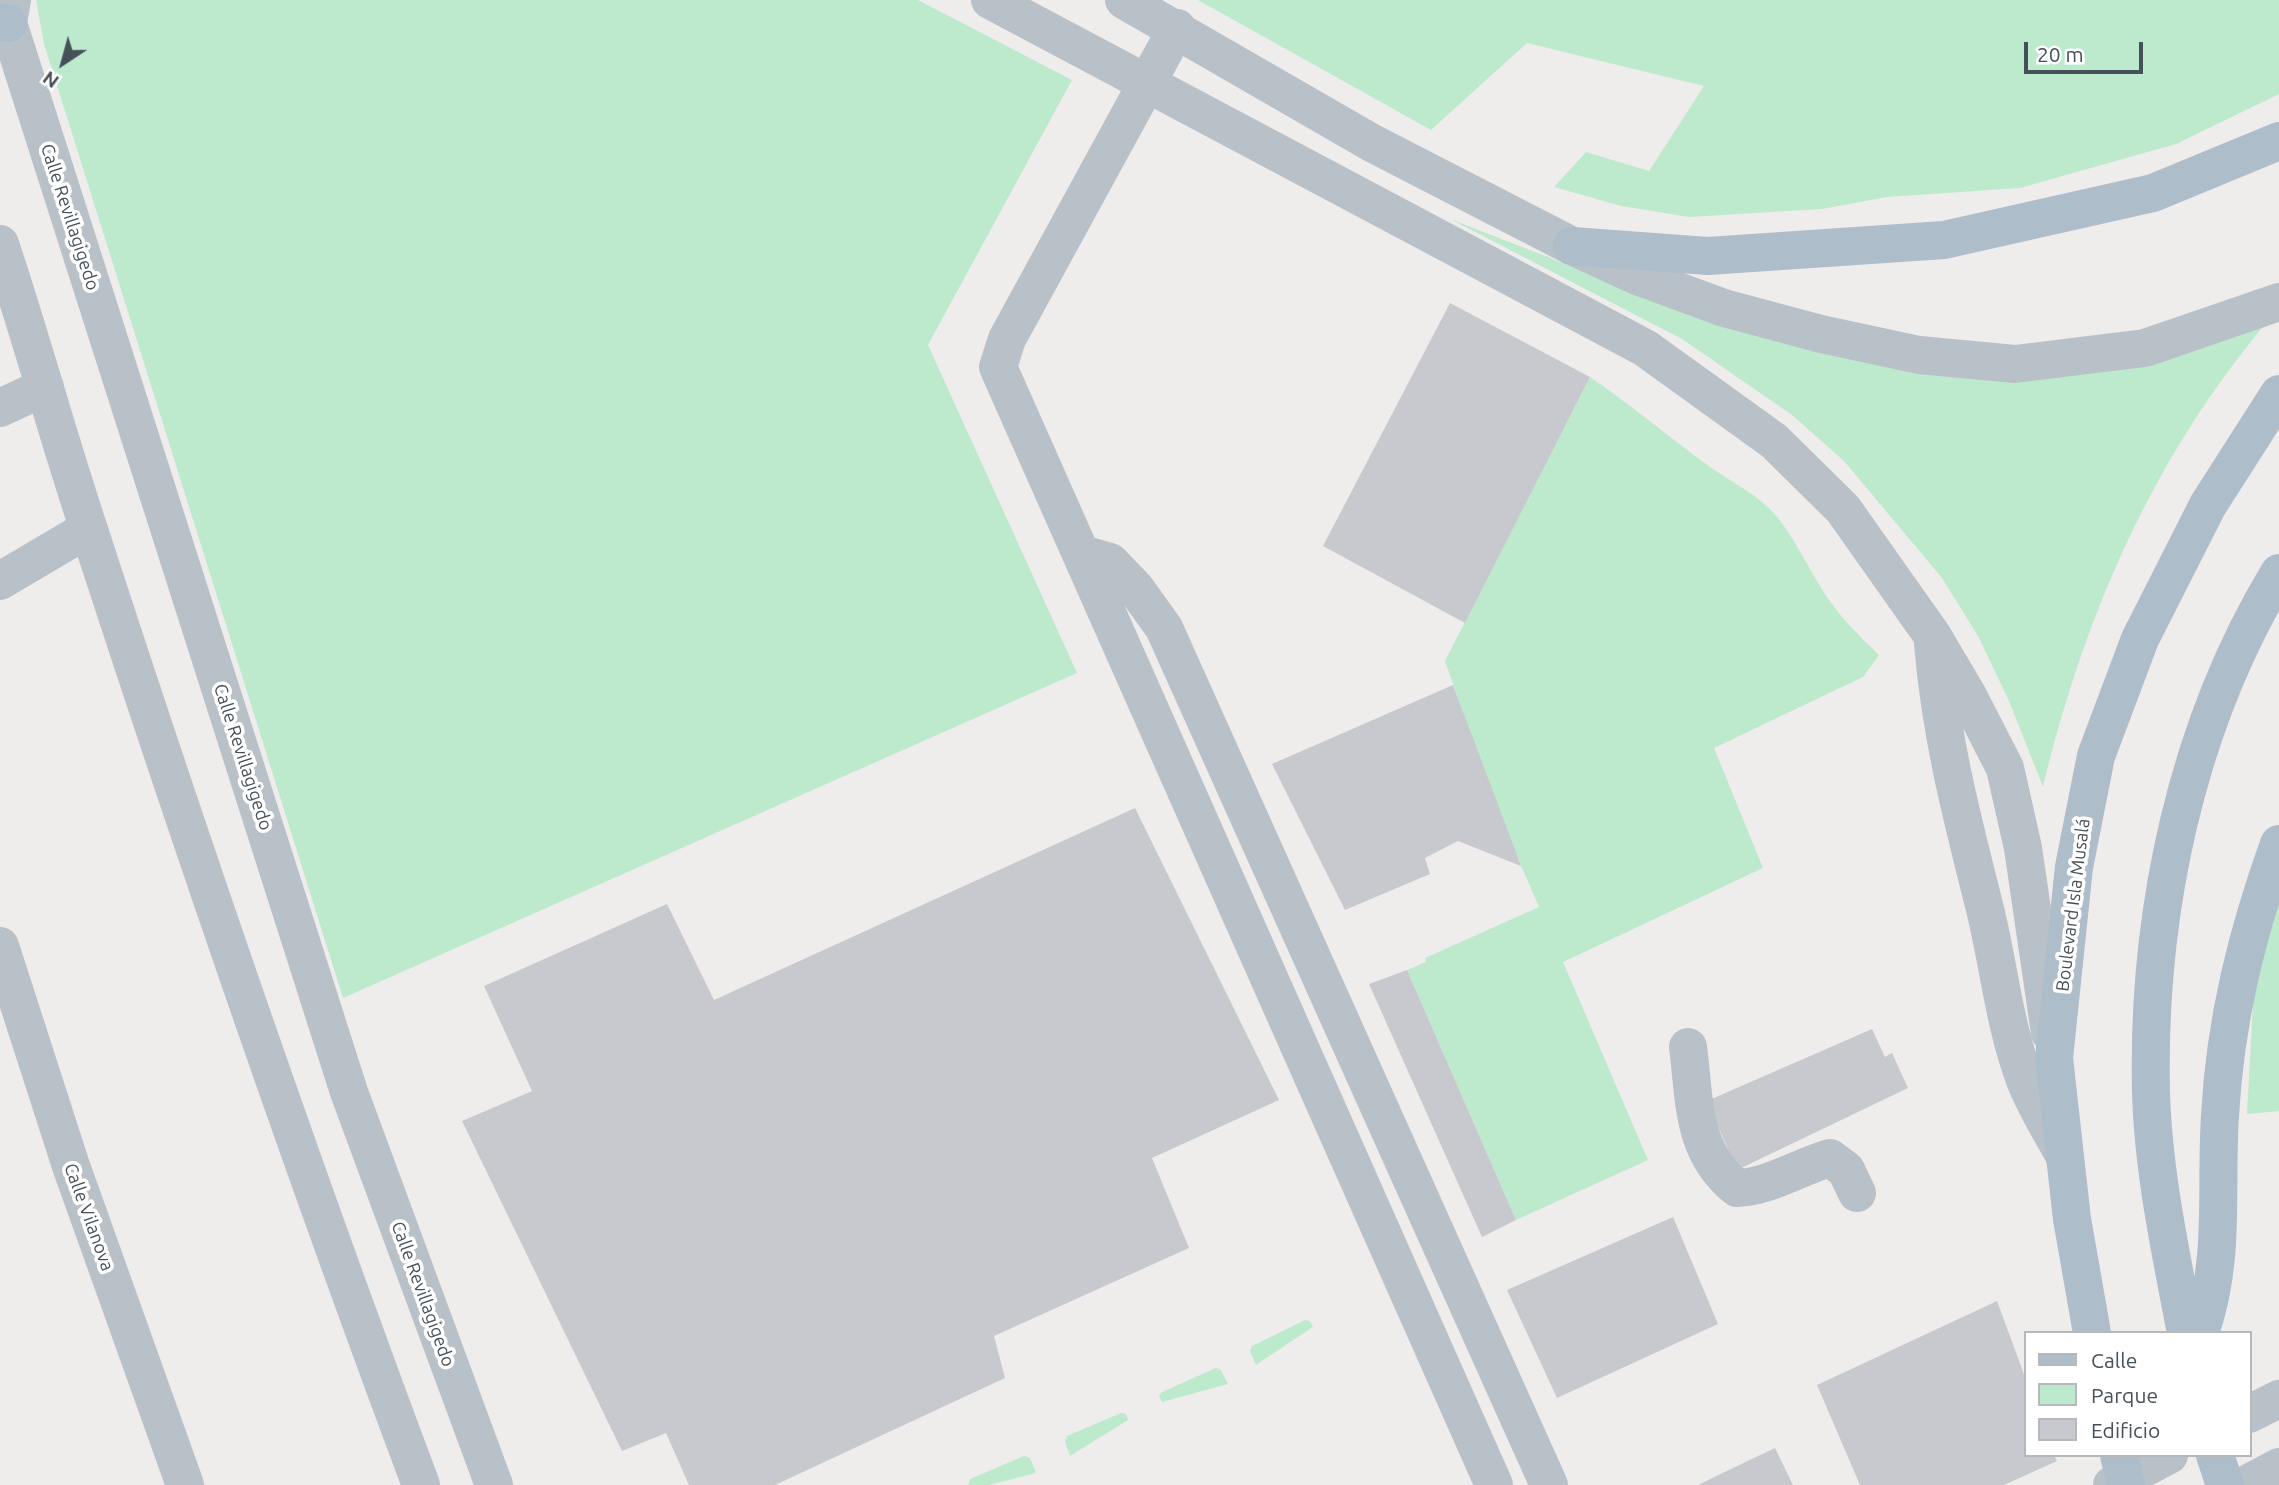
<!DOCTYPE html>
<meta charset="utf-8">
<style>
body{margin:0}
#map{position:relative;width:2279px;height:1485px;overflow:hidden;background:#efecec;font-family:Ubuntu,sans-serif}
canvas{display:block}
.legend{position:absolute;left:2024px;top:1331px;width:228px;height:126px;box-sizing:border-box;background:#fff;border:2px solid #b5b9bc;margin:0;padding:9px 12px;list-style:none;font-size:21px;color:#465058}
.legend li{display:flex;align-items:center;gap:14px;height:35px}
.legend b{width:35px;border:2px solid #b5b9bc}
.north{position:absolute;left:28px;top:28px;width:70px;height:70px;-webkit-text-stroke:5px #fff;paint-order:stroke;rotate:216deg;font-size:19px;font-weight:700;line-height:28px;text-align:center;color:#465058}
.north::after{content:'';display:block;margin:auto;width:24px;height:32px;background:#465058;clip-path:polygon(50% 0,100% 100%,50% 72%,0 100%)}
.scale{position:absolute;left:2024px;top:42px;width:119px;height:32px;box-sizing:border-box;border:4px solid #465058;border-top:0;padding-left:9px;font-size:21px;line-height:24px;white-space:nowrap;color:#465058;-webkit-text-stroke:5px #fff;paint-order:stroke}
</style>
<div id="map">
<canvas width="2279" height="1485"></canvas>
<ul class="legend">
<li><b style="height:9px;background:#aebdca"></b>Calle</li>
<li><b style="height:19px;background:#bdeacd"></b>Parque</li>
<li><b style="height:19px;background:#c7c9cf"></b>Edificio</li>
</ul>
<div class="north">N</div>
<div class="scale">20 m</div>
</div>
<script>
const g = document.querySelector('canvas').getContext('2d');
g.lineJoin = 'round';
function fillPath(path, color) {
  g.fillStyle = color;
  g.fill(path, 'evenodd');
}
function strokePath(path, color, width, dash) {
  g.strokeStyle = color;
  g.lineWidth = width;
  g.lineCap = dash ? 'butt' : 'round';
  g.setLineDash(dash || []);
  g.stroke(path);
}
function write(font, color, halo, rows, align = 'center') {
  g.font = font + ' Ubuntu,sans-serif';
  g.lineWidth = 7;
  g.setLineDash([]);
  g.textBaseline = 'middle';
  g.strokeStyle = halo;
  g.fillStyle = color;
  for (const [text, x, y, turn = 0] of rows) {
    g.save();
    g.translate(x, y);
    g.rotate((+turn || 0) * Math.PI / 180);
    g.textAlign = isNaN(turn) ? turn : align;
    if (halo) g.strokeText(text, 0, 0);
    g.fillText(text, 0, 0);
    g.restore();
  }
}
const green = new Path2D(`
 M36,0H918L1072,80L928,345L1077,673L343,998L44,44Z
 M1198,0H2279V94L2176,144L2020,188L1887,197L1822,209L1689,217L1621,206L1554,187L1586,152L1649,171L1704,86L1527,43L1431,130Z
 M1450,219L1698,315L1983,372L2279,308C2158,446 2086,609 2043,787L2009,701L1978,636L1942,578L1844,461L1792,415L1682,339Z
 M1590,377C1630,404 1666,435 1706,464C1730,482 1759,494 1778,518C1796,541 1808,567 1823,591C1839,616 1858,635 1879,655L1863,677L1714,748L1763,868L1563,962L1648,1160L1516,1220L1407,970L1426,962L1425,958L1539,907L1500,817L1445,661Z
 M2279,895V1111L2247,1114L2254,985Z
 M1305,1320L1310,1321L1313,1327L1256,1365L1250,1351L1252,1346Z
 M1216,1368L1221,1370L1228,1384L1162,1402L1159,1396L1162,1392Z
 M1121,1413L1126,1414L1128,1420L1070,1456L1065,1442L1067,1436Z
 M1024,1456L1030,1458L1036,1473L989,1485H968L970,1479Z`);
const building = new Path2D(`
 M1450,303L1590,377L1465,623L1323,546Z
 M1453,685L1521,866L1458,841L1425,858L1430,874L1345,910L1272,764Z
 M1135,808L1279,1100L1152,1158L1189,1248L994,1336L1005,1378L775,1485H689L666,1433L622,1451L462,1121L532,1091L484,986L667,904L714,1000Z
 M1407,970L1516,1220L1482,1237L1369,984Z
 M1872,1029L1885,1057L1892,1053L1908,1088L1737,1170L1707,1101Z
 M1673,1217L1718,1324L1557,1398L1507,1290Z
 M1997,1301L2025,1377V1455H2054L2057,1461L2004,1485H1860L1817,1385Z
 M1775,1448L1793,1485H1698L1735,1467Z`);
const minor = new Path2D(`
 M12,0L8,23L349,1092L494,1485
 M990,0L1645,348L1774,441L1843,509L1932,635L1968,696L2005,768L2023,848L2050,1033
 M1124,0L1372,143L1572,246L1637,276L1724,308L1821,334L1919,355L2015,364L2145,348L2279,302
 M1177,28L1007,339L998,367L1494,1485
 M0,244C32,340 58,437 90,533C194,853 303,1170 421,1485
 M0,408L45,387
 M1082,554L1110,562L1136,589L1164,628L1549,1485
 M0,581L88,529
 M1933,644C1941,738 1962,818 1985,909C1999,966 2004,1024 2025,1080C2035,1106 2051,1131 2064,1155
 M0,946L71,1166L185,1485
 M1688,1047C1695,1100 1691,1151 1737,1188C1769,1187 1799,1167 1830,1158L1846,1170L1857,1193
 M2249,1414L2279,1399
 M2112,1485L2169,1455
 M2245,1485L2279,1467`);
const major = new Path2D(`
 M0,22L8,23
 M1572,246L1708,256L1944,240L2153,193L2279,141
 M2092,1333L2072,1219L2054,1058L2074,867L2096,756L2140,639L2208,505L2279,394
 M2186,1333C2171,1254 2153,1172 2151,1091C2147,914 2186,726 2279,573
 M2200,1333C2226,1258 2215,1192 2220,1116C2225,1021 2247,933 2279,844
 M2119,1455L2126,1485
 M2215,1455L2225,1485`);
const streetNames = [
 ["Calle Revillagigedo",70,217,72],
 ["Calle Revillagigedo",243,757,72],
 ["Boulevard Isla Musalá",2073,905,-83],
 ["Calle Vilanova",89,1217,70],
 ["Calle Revillagigedo",423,1294,70]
];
fillPath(green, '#bdeacd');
fillPath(building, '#c7c9cf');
strokePath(minor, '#b9c1c8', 38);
strokePath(major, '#aebdca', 38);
write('18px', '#465058', '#fff', streetNames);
</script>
